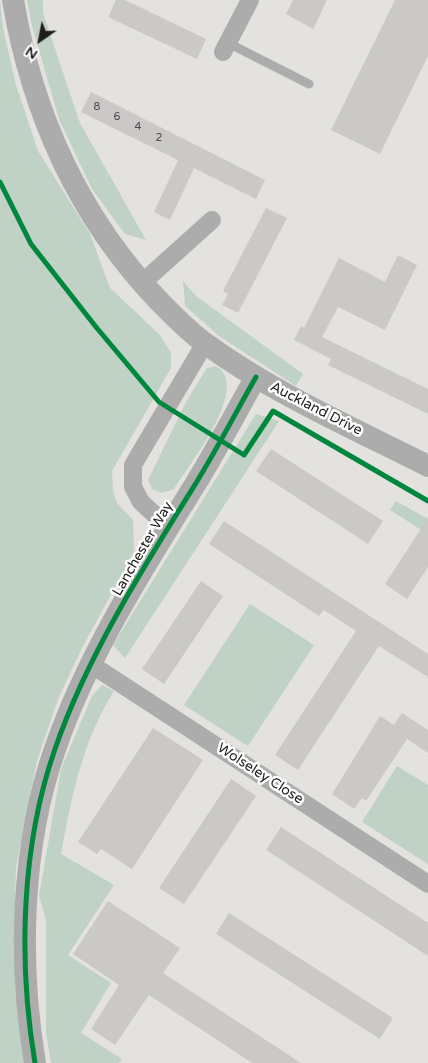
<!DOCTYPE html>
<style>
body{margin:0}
#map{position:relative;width:428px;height:1063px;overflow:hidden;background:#e3e2de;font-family:"Varela Round",sans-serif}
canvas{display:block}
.north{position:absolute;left:15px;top:15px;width:50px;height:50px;-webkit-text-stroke:4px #fff;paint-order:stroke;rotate:213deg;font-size:14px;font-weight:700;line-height:20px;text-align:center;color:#1f1e1c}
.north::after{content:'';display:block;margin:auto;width:18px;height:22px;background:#1f1e1c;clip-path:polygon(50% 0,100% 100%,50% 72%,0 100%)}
</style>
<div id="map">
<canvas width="428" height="1063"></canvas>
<div class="north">N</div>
</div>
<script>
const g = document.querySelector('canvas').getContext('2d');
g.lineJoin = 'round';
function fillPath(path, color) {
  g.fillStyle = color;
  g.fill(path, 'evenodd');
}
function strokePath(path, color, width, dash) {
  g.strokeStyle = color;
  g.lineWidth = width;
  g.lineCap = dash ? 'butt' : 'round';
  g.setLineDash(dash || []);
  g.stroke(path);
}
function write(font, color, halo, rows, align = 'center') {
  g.font = font + ' "Varela Round",sans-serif';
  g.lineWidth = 5;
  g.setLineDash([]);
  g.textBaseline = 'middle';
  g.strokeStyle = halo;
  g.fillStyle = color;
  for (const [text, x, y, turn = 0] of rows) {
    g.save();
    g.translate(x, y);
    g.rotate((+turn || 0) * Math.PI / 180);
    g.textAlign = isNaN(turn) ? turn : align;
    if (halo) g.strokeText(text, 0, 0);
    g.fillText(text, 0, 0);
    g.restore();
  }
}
const green = new Path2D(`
 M0,0L3,28L16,85L38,151L90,234L110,288L160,335L171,353V368L112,471L113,491L117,503L133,520L134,552L83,646L58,699L37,761L16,867L14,941L25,1063H0Z
 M27,0H43V13L80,123L146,240L125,234L92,189L59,119L32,26Z
 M183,281L196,296L303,374L296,386L219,336L185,306Z
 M216,366C252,387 188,466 174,489L162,493L152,489L148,480L186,402L207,368Z
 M256,414L279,421L125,658L113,645Z
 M396,501L428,519V534L390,510Z
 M250,604L314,645L248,746L184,705Z
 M102,685L114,691C83,739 71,799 61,854L114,885L68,955L111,983L81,1033L122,1059L119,1063H51L46,1033V920L39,896L61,769L92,696Z
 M397,766L428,785V864L362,822Z`);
const building = new Path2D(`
 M116,0H125L206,39L197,59L108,17Z
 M293,0H327L313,29L286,14Z
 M395,0H428V56L380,154L331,130Z
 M91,92L265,180L256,199L194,168L170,220L154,212L178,160L81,112Z
 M266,208L287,218L238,313L222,305L228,294L223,291Z
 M398,255L417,265L385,330L338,307L322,337L428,389V414L328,365L331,359L294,340L301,326L304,328L339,258L385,282Z
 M271,449L383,521L368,544L256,471Z
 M428,518V567L407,599L385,584Z
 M224,521L428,654V677L379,646L298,770L275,755L356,631L324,610L319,616L209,544Z
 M201,581L223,596L164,684L142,669Z
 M402,713L428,730V753L407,739L366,801L362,798L354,809L332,794L380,716L394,725Z
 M153,728L203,760L132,869L101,849L97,854L78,842Z
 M231,779L256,796L184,904L159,888Z
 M281,827L428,923V956L266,850Z
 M108,901L180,948L163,973L301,1063H252L149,995L115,1045L91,1029L119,985L73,954Z
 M229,913L393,1018L380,1039L216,934Z`);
const service = new Path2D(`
 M228,43L309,84`);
const minor = new Path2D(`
 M223,52L250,0
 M142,283L212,220
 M168,527L141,502L133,487V465L205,343
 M92,665L428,884`);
const tertiary = new Path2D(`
 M13,0C32,113 79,218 159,301C174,316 189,332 206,344C275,394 353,428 428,466
 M35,1063C18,962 21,846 55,749C87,656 144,566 196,483C217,449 236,412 256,377`);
const cycleway = new Path2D(`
 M0,182L31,244L96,327L159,402L244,455L273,411L428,501
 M35,1063C18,962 21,846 55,749C87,656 144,566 196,483C217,449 236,412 256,377`);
const numberNames = [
 ["8",97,107],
 ["6",117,117],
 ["4",138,127],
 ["2",159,138]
];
const streetNames = [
 ["Auckland Drive",316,409,27],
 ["Lanchester Way",143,549,-60],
 ["Wolseley Close",260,774,33]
];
fillPath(green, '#c0d1c6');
fillPath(building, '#cbc9c8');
strokePath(service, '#acacac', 9);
strokePath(minor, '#acacac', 18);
strokePath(tertiary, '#acacac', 22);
strokePath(cycleway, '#00873e', 5);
write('11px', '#4c4a49', null, numberNames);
write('14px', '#1f1e1c', '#fff', streetNames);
</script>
